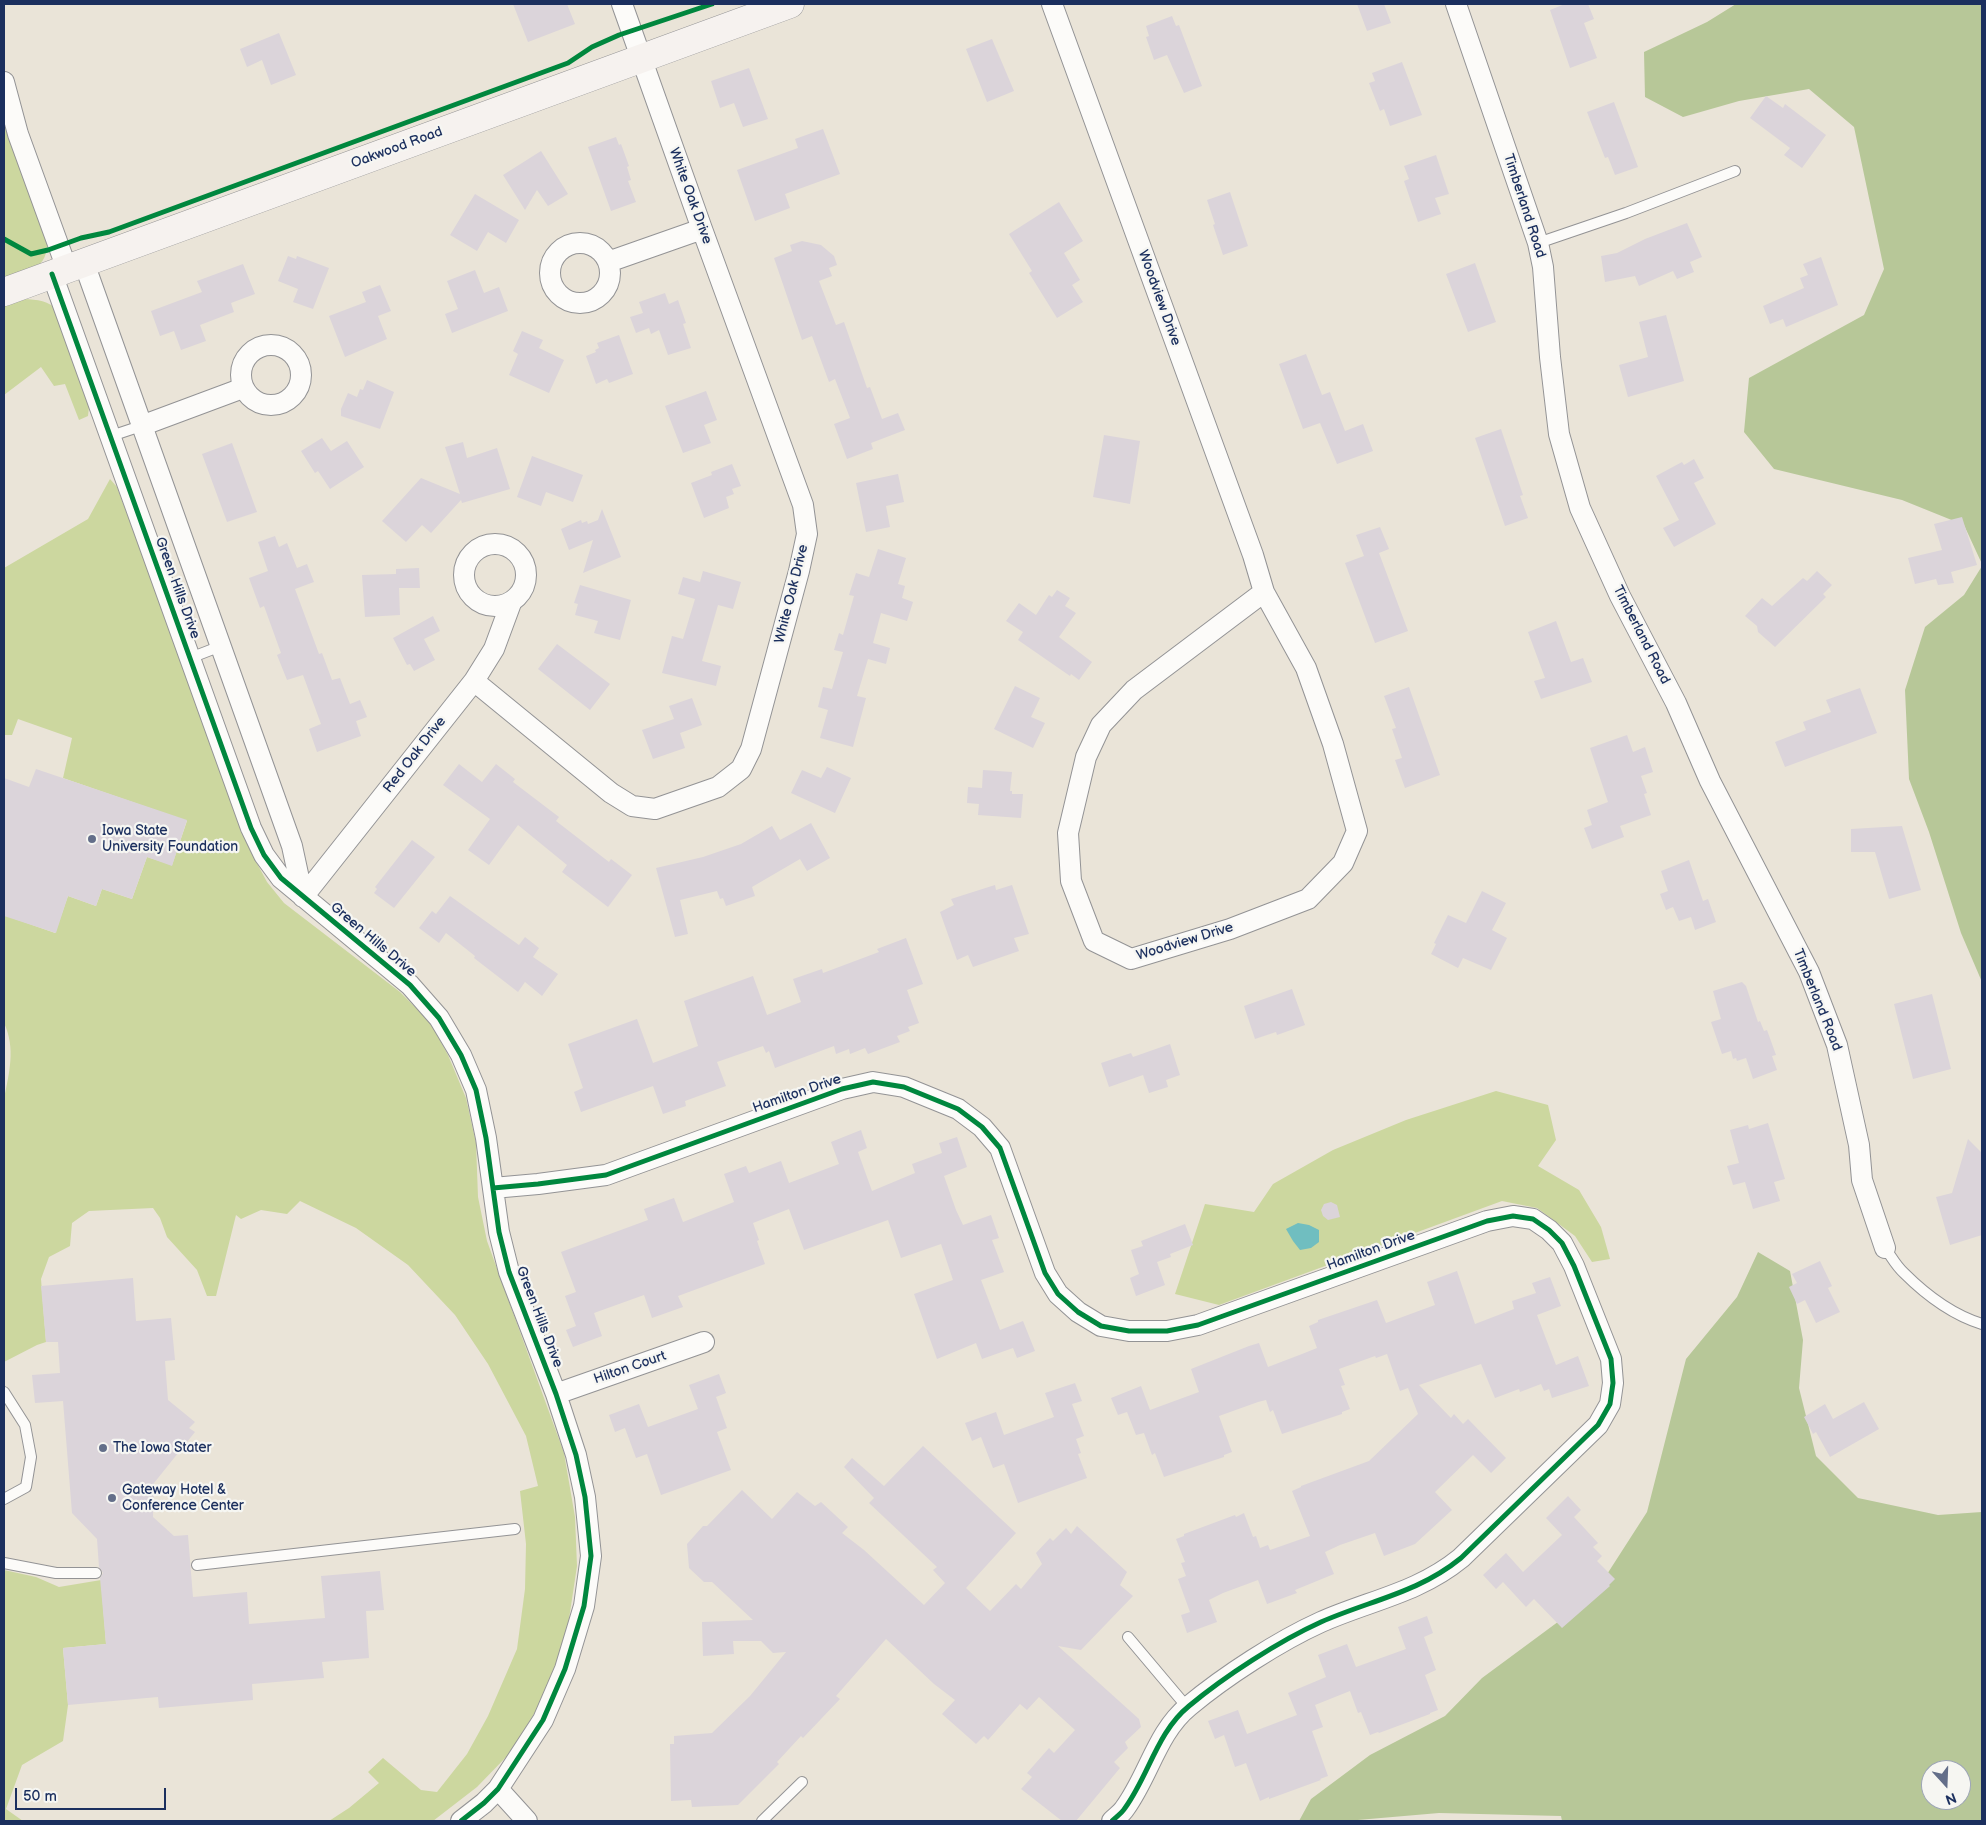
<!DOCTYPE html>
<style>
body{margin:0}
#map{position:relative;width:1986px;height:1825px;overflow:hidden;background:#eae4d8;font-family:"Balsamiq Sans",sans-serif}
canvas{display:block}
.frame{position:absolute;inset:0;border:5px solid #1b2f5e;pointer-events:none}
.north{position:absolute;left:1921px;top:1760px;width:50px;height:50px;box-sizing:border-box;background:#f6f6f2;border:1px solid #9ea6b7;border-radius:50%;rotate:160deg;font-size:14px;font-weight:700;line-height:20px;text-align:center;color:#1b2f5e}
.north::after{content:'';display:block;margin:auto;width:18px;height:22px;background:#636e89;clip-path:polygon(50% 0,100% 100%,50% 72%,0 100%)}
.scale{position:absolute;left:15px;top:1788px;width:151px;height:22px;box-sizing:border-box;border:2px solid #1b2f5e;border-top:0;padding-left:6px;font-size:15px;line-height:18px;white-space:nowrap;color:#1b2f5e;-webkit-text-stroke:4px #f6f6f2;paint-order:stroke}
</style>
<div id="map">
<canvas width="1986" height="1825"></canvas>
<div class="frame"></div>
<div class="north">N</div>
<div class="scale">50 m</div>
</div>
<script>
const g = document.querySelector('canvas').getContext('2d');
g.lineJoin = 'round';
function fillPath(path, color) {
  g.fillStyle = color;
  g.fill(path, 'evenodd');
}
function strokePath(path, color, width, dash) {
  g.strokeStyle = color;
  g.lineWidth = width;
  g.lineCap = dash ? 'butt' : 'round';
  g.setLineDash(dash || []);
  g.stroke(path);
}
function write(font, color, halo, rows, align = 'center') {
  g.font = font + ' "Balsamiq Sans",sans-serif';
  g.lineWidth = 4.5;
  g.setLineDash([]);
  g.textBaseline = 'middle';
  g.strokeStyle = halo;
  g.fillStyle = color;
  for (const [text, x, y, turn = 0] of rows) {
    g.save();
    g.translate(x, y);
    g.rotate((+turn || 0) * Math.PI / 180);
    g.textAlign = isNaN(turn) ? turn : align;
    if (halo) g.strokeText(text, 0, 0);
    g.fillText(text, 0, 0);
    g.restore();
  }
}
const green = new Path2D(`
 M4,123L47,239C49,270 28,271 4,279Z
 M24,299C37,300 49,300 58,311L89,407L88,416L79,420L65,384L54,386L41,367L4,395V303Z
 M110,479L117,487L252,854L267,882L284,903L400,992L430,1022L448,1055L466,1098L476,1143L478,1197L487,1241L564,1453L575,1517L577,1566L564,1652L545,1696L510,1753L477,1787L433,1821H329L349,1808L379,1783L368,1772L383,1758L421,1790L437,1792L467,1754L488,1716L517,1649L525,1589L526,1544L520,1491L538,1486L526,1436L488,1364L455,1315L408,1265L356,1228L300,1201L287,1214L261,1210L241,1219L236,1215L216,1296H207L197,1270L167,1237L160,1218L153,1208L89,1211L72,1223L70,1246L49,1257L41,1279L46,1342L37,1345L4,1362V1099C9,1074 16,1048 4,1023V915L55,933L68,896L96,906L102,889L132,899L147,857L172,865L187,821L63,778L72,738L18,719L12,735H4V568L88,519Z
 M1496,1091L1548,1105L1556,1140L1538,1166L1579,1190L1601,1227L1610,1259L1592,1262L1575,1236L1537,1208L1502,1201L1219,1305L1175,1294L1205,1204L1254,1212L1273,1184L1333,1150L1406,1120Z
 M4,1570L36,1577L59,1587L101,1580L106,1644L63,1648L68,1705L63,1741L22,1765L6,1809L23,1821H4Z`);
const forest = new Path2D(`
 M1736,4H1982V564L1964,525L1902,500L1774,469L1744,432L1749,378L1864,315L1884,269L1854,127L1809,89L1739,101L1683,117L1645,97L1644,52L1707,22Z
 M1982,566V982L1961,933L1929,832L1909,779L1905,690L1925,627L1964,595Z
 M1758,1252L1790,1271L1803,1340L1799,1388L1816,1456L1858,1498L1938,1515L1982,1512V1821H1562L1561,1816L1439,1813L1346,1821H1299L1311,1799L1370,1755L1445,1716L1482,1678L1593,1596L1647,1512L1686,1359L1737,1297ZM1931,1770H1961V1800H1931Z`);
const water = new Path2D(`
 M1298,1223L1309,1225L1319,1230V1242L1311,1248L1300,1250L1293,1241L1286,1229Z`);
const building = new Path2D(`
 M513,4H567L575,24L528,42Z
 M1357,4H1384L1391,23L1367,31Z
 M1565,4H1588L1594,19L1584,23L1597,58L1570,68L1550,10Z
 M1172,16L1176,26L1179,25L1202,86L1184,93L1167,55L1154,60L1146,37L1149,36L1146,26Z
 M279,33L296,75L271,85L262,60L247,67L240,49Z
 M992,39L1014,91L987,102L966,49Z
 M1402,62L1422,115L1390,126L1384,109L1380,111L1369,83L1375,81L1372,73Z
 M749,68L768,119L743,127L734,103L720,108L711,81Z
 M1766,96L1783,108L1785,104L1826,135L1802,168L1784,155L1790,148L1750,118Z
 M1614,102L1638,167L1615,175L1608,157L1605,158L1587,112Z
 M823,129L840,174L785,194L790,208L755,221L737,170L798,148L795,139Z
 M616,137L619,145L621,144L629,166L627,167L631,180L628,181L636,202L611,211L588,147Z
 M541,151L568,194L548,206L537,190L525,210L503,175Z
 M1436,155L1449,194L1435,198L1441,214L1418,222L1404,181L1409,179L1404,166Z
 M1230,192L1248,246L1223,255L1213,225L1215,224L1207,200Z
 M475,194L519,220L506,243L488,232L477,251L450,235Z
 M1059,202L1083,241L1064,253L1080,280L1072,285L1083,302L1057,318L1029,273L1032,271L1009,234Z
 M1687,223L1702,257L1690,262L1694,272L1677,279L1673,271L1639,286L1635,276L1605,282L1601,256L1617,253L1645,239Z
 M802,241L821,245L834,256L837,265L829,268L832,276L819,281L836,325L844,322L867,388L870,387L882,419L898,413L905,430L871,443L873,449L847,459L834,424L850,418L835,379L829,382L812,336L802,340L774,258L792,251L790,245Z
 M288,256L296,259L297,256L329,268L313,309L293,302L298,289L278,281Z
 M1821,257L1838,305L1786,327L1783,319L1770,324L1763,306L1804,288L1800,278L1808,275L1803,264Z
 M1475,263L1496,322L1468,332L1446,274Z
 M243,264L255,294L231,303L234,312L200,325L206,341L181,350L174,331L160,336L151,311L202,292L197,281Z
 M475,270L484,293L499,287L508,311L452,333L445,314L458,309L447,281Z
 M380,285L391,311L378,316L387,339L345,357L329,316L366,302L362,292Z
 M665,293L669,304L678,300L686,323L683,324L691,348L668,355L659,330L651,334L649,328L636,333L630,317L643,313L639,302Z
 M1666,315L1684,381L1628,397L1619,365L1648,357L1639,322Z
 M522,331L543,340L539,348L564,360L549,393L509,375L518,354L513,351Z
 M619,335L633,374L609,383L607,379L596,384L586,356L596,352L595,350L599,348L597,343Z
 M1306,354L1322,395L1330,392L1345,431L1363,424L1373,451L1337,464L1320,423L1303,429L1279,364Z
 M367,380L394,392L380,429L341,416V409L348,393L357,397L360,389L363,390Z
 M706,391L717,420L704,425L711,443L683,453L665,406Z
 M1501,429L1523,495L1520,496L1528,518L1505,526L1475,438Z
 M1104,435L1140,441L1130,504L1093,497Z
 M322,438L331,451L347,441L364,467L330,489L318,471L315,473L301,451Z
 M463,442L467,458L497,448L510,489L462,503L461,500L431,533L422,525L406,542L382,521L421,478L460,494L445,447Z
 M232,443L257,512L227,522L202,454Z
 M532,456L583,475L573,502L546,492L541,506L517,497Z
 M1694,459L1704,478L1694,483L1716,524L1674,547L1663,528L1679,520L1656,476L1682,462L1684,465Z
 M732,464L741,486L732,489L734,494L726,497L729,508L704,518L691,483L712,475L711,472Z
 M898,474L904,502L886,506L890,527L866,532L856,483Z
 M602,509L621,557L583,573L593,540L569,550L561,529L581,520L582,523L587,521L588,524L598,520Z
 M1962,517L1977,565L1951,572L1954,583L1938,585L1936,579L1915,584L1908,558L1942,550L1934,524Z
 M1380,527L1389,549L1379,553L1408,631L1375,643L1345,563L1364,556L1356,535Z
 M275,536L279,547L287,543L297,568L307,564L314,582L295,589L319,654L322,653L332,680L340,678L350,704L360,700L367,717L356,721L361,736L317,752L309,729L321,724L303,675L287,680L277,655L281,653L264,606L260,608L249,578L268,571L258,542Z
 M878,549L906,558L898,584L905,586L902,598L913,602L907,621L881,613L873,643L890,648L886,664L868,659L857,696L866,698L853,747L820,738L828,710L818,707L823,687L832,689L843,652L834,650L839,633L843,635L854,596L849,595L856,573L869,577Z
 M419,568L420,588H399L400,615L365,617L362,575L396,574V569Z
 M703,571L741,582L733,609L718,605L702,661L721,666L716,686L662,673L672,636L683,639L695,599L678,594L683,577L700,582Z
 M1817,571L1832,585L1823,594L1826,597L1775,647L1758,632L1757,626L1745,616L1762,598L1772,606L1803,578L1807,581Z
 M580,585L631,600L620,640L594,633L598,621L575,615L578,604L574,603Z
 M1057,590L1070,598L1065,606L1076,613L1059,637L1092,662L1079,680L1071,674L1070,676L1018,640L1023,632L1006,621L1019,603L1036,615L1049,595L1052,597Z
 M433,616L440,631L424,639L435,660L414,671L410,664L407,665L393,638Z
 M1556,621L1571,662L1583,658L1592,682L1541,699L1534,681L1545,678L1528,632Z
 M557,644L610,684L590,710L538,669Z
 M1015,686L1040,698L1031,717L1045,723L1033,748L994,729Z
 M1409,687L1440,775L1405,788L1395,760L1402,758L1392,729L1396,728L1384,696Z
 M1860,688L1877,733L1785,767L1775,742L1806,730L1803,722L1831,712L1826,700Z
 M692,698L702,725L680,733L685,748L653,759L642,730L674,719L669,706Z
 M1627,735L1633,752L1645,747L1653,772L1641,776L1647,793L1644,794L1651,815L1620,826L1624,837L1592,849L1584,828L1592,825L1587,810L1608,802L1590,748Z
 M459,764L482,782L496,764L515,779L513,782L559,817L556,821L609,862L611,859L632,875L608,907L562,872L567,865L518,825L489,865L468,850L490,819L443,785Z
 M827,767L851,778L835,813L791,793L802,770L821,778Z
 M36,769L187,820L172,866L147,857L132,899L102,889L96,906L68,896L56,933L4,916V778L29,787Z
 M983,770L1012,772L1010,791H1012V794H1023L1021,818L978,815L979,804L967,803L968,787L982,788Z
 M811,823L830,858L807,871L800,859L752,887L755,896L726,906L723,898L720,899L717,891L680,900L688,934L675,937L656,868L703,857L741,844L772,826L780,840Z
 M1902,826L1921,890L1889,899L1875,852H1851V829Z
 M412,840L435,857L394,908L374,893L377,889L375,887Z
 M1689,860L1703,901L1708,899L1716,922L1695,930L1691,917L1679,921L1673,907L1666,910L1660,894L1668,891L1661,871Z
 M995,885L996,890L1012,885L1029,934L1014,938L1019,951L973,967L968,955L957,960L940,912L954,905L951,899Z
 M1482,891L1506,903L1492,930L1507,938L1491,970L1463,958L1458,968L1431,954L1436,944L1434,943L1448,915L1466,923Z
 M450,896L519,945L525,937L539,948L533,957L558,974L542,996L525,982L518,992L474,958L475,956L446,933L439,943L419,928L432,911L436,914Z
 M906,938L923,984L907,990L919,1023L908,1027L910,1031L897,1036L900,1042L868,1054L865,1048L850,1054L849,1049L836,1054L834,1046L775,1068L769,1051L766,1053L763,1046L717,1062L726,1086L685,1101L686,1106L663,1114L653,1086L581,1112L574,1092L583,1088L568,1044L637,1019L653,1063L698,1046L684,1001L753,976L767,1015L801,1002L793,979L822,969L823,973L879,952L877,949Z
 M1742,982L1746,986L1758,1022L1760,1021L1764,1031L1767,1030L1776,1055L1772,1056L1777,1070L1753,1079L1746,1058L1737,1061L1736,1058L1733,1059L1731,1051L1722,1054L1711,1022L1721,1019L1713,991Z
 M1292,989L1305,1025L1277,1035L1276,1032L1255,1039L1244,1006Z
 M1932,994L1951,1069L1913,1079L1894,1004Z
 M1170,1044L1180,1075L1166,1080L1168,1087L1149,1093L1143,1075L1109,1087L1101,1063L1131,1053L1133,1057Z
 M1768,1123L1785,1179L1774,1182L1780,1201L1753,1209L1745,1182L1733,1185L1727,1166L1739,1163L1730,1130L1748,1125L1749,1129Z
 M861,1130L867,1148L858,1152L872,1191L915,1173L912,1164L942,1153L939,1143L957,1137L967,1167L944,1176L956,1210L963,1225L991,1215L999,1238L992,1240L1004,1272L981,1280L1000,1330L1023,1321L1035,1351L1017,1358L1013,1348L982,1359L976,1343L937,1359L914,1294L953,1280L941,1244L901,1258L888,1220L804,1250L789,1209L753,1223L759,1240L757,1241L765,1264L678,1296L683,1307L652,1318L644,1295L594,1313L602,1336L573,1347L566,1330L576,1326L565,1296L576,1292L561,1252L648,1220L644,1209L674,1198L683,1222L734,1202L724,1174L746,1166L749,1173L781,1161L789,1183L839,1164L831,1142Z
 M1968,1139L1982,1153V1235L1950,1245L1936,1197L1952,1193Z
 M1331,1202L1337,1205L1340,1217L1328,1220L1323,1216L1321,1210L1324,1204Z
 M1185,1224L1193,1245L1170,1254L1171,1257L1157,1262L1165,1285L1136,1296L1130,1278L1139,1274L1131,1250L1143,1246L1141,1241Z
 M1820,1261L1832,1286L1828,1288L1840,1312L1816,1323L1805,1300L1797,1304L1789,1287L1797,1283L1792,1274Z
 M1457,1271L1475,1324L1514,1309L1512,1301L1536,1293L1532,1283L1550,1277L1561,1306L1537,1315L1556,1365L1578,1356L1589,1386L1552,1398L1549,1389L1544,1391L1541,1384L1520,1392L1519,1389L1495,1398L1481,1364L1419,1385L1451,1418L1454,1414L1463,1424L1468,1419L1506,1458L1491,1473L1473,1455L1435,1492L1452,1510L1415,1544L1384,1556L1375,1533L1340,1545L1325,1552L1334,1574L1295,1590L1297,1593L1267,1604L1258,1580L1223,1593L1209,1600L1217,1622L1187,1633L1181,1615L1190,1612L1178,1579L1186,1576L1181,1563L1185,1562L1176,1539L1184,1536V1534L1235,1515L1236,1517L1244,1513L1253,1537L1256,1536L1260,1548L1268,1545L1270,1550L1310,1536L1292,1491L1301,1487V1486L1369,1461L1418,1414L1408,1388L1400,1391L1387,1354L1376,1358L1375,1356L1339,1369L1345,1385L1341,1386L1350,1409L1342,1412V1414L1282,1434L1273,1410L1270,1412L1266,1400L1258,1402L1219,1416L1232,1452L1224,1455V1457L1164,1477L1155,1453L1152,1455L1144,1433L1136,1435L1127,1412L1118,1415L1111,1398L1141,1386L1150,1410L1199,1392L1191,1369L1249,1346L1259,1343L1268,1367L1302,1354L1317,1348L1309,1326L1318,1322V1320L1377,1300L1386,1323L1435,1305L1427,1282Z
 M133,1278L136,1321L171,1318L175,1360L165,1361L168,1400L195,1422L189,1428L195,1432L154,1483L153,1517L174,1536L188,1535L193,1597L247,1592L249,1624L325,1618L321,1576L380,1571L384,1610L366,1611L369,1658L322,1662L324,1678L252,1684L253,1700L159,1708L158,1697L68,1705L63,1648L106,1644L100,1578L103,1573L99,1567L97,1539L72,1513L63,1401L35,1403L32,1375L60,1373L58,1342H46L41,1286Z
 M719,1374L726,1393L716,1397L727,1428L717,1432L731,1470L661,1495L647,1454L636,1458L625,1428L615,1432L609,1415L639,1404L648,1427L698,1409L689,1385Z
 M1075,1383L1082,1401L1072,1404L1084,1436L1076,1439L1081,1453L1078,1454L1087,1478L1018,1503L1004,1464L993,1468L981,1437L972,1441L965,1423L996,1412L1004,1435L1054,1417L1045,1393Z
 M1864,1402L1879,1429L1830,1457L1816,1432L1813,1434L1804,1417L1825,1404L1833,1419Z
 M923,1446L1016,1533L966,1588L990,1611L1016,1584L1021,1589L1042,1564L1036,1553L1050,1538L1053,1541L1066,1528L1071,1534L1077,1526L1127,1572L1120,1585L1133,1596L1081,1650L1058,1646L1139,1719L1141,1727L1125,1742L1128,1748L1114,1762L1120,1768L1076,1821H1062L1021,1789L1032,1777L1027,1773L1049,1748L1054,1753L1075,1730L1039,1697L1027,1710L1020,1704L988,1740L984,1736L976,1744L942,1714L955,1700L934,1684L886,1639L836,1696L840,1699L803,1738L801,1736L777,1762L779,1764L738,1805L692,1807L691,1800L671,1801L670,1744H674V1736L712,1733L750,1696L786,1652L773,1653L761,1641H733L734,1654L703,1656L702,1622L753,1620L712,1582H704L689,1568L687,1544L703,1526H707L742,1490L772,1519L797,1492L815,1506L821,1502L848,1527L842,1533L864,1550L924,1605L945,1583L933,1570L937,1567L869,1503L874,1498L844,1467L852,1458L884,1486Z
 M1568,1496L1581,1510L1574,1517L1598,1543L1593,1547L1602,1556L1597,1561L1615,1579L1609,1585L1610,1586L1562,1628L1534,1599L1526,1607L1503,1582L1496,1589L1483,1575L1506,1553L1523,1572L1562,1535L1546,1518Z
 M1427,1616L1433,1633L1424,1637L1436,1670L1425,1675L1438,1710L1430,1713V1714L1379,1733L1378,1732L1370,1735L1361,1712L1358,1713L1350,1691L1315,1705L1323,1727L1312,1731L1328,1776L1320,1779L1321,1780L1269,1799V1797L1260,1801L1246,1763L1235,1767L1224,1735L1215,1739L1208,1721L1238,1710L1247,1734L1297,1715L1288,1693L1326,1677L1318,1655L1347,1644L1356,1667L1406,1649L1398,1627Z`);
const lane = new Path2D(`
 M1538,243L1626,213L1735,171
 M111,436L141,426
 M190,658L221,646
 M1885,1248C1891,1256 1896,1266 1904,1273C1926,1295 1953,1315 1982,1324
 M4,1392L25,1425L31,1457L26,1487L4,1499
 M4,1563L56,1573H96
 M197,1565L515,1529
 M1128,1637L1187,1707
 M762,1821L802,1782`);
const street = new Path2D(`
 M1052,4L1253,555L1264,592
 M1456,4L1538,243L1543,267L1550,357L1559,434L1580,508L1620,596L1676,703L1710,781L1809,972L1837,1045L1859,1145L1862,1180L1885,1248
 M4,82L18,134L67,269
 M550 273a30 30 0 1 1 60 0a30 30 0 1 1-60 0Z
 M608,262L702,229
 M84,263L292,846L303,897
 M52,274L251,828L264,855L281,878L410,985L439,1018L461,1055L476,1090L486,1138L499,1232L509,1272L556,1394L576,1455L585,1497L591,1556L584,1606L565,1669L543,1720L498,1789L484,1803L461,1821
 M241 375a30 30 0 1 1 60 0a30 30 0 1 1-60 0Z
 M141,426L243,388
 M464 575a31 31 0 1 1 62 0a31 31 0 1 1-62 0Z
 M1264,592L1306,668L1333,744L1357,831L1343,863L1308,899L1230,929L1131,959L1094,941L1071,881L1068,833L1086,757L1101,725L1134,690Z
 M474,681L611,793L632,806L655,809L718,787L741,769L751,749L799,571L807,534L803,505L702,229L622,4
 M303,897L474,681L494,649L511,603
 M493,1188L538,1184L606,1175L842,1089L873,1082L904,1087L958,1109L982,1127L1000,1148L1045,1273L1058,1294L1078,1312L1101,1326L1129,1331H1167L1198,1325L1487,1221L1513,1216L1533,1219L1549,1230L1562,1243L1574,1266L1611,1359L1613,1383L1610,1404L1598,1425L1461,1558C1418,1593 1371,1600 1321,1622C1279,1641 1225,1676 1189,1706C1157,1732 1149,1775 1125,1808C1122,1813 1116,1817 1112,1821
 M556,1394L704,1342
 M498,1789L527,1821`);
const secondary = new Path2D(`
 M4,292L790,4`);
const cycleway = new Path2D(`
 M4,239L31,254L48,250L81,238L109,232L568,63L592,47L619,35L712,4
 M52,274L251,828L264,855L281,878L410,985L439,1018L461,1055L476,1090L486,1138L499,1232L509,1272L556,1394L576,1455L585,1497L591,1556L584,1606L565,1669L543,1720L498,1789L484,1803L461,1821
 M493,1188L538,1184L606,1175L842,1089L873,1082L904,1087L958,1109L982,1127L1000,1148L1045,1273L1058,1294L1078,1312L1101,1326L1129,1331H1167L1198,1325L1487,1221L1513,1216L1533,1219L1549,1230L1562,1243L1574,1266L1611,1359L1613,1383L1610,1404L1598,1425L1461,1558C1418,1593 1371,1600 1321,1622C1279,1641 1225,1676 1189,1706C1157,1732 1149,1775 1125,1808C1122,1813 1116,1817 1112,1821`);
const markers = [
 [92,839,5,"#636e89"],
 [103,1448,5,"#636e89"],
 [112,1498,5,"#636e89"]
];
const streetNames = [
 ["Oakwood Road",397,148,-20],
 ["White Oak Drive",690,196,70],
 ["Timberland Road",1524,206,72],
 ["Woodview Drive",1159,298,70],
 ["Green Hills Drive",177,588,70],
 ["White Oak Drive",792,594,-76],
 ["Timberland Road",1641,635,63],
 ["Red Oak Drive",415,755,-52],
 ["Green Hills Drive",373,940,40],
 ["Woodview Drive",1185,942,-17],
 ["Timberland Road",1817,1000,68],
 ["Hamilton Drive",797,1094,-19],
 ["Hamilton Drive",1371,1251,-20],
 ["Green Hills Drive",539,1317,69],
 ["Hilton Court",630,1368,-19]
];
const poiNames = [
 ["Iowa State",102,831],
 ["University Foundation",102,847],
 ["The Iowa Stater",113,1448],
 ["Gateway Hotel &",122,1490],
 ["Conference Center",122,1506]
];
fillPath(green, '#ccd79f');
fillPath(forest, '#b7c798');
fillPath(water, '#70bec0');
fillPath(building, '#dbd4da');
strokePath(lane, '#939395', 12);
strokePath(street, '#939395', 22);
strokePath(secondary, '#939395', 29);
strokePath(lane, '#fcfbf9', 10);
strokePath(street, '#fcfbf9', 20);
strokePath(secondary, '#f6f2ef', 28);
strokePath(cycleway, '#00873e', 5);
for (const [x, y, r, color] of markers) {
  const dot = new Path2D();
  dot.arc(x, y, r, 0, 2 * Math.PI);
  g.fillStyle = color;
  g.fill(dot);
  strokePath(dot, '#f6f6f2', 2);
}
write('14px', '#1b2f5e', '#f6f6f2', streetNames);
write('14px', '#1b2f5e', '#f6f6f2', poiNames, 'left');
</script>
